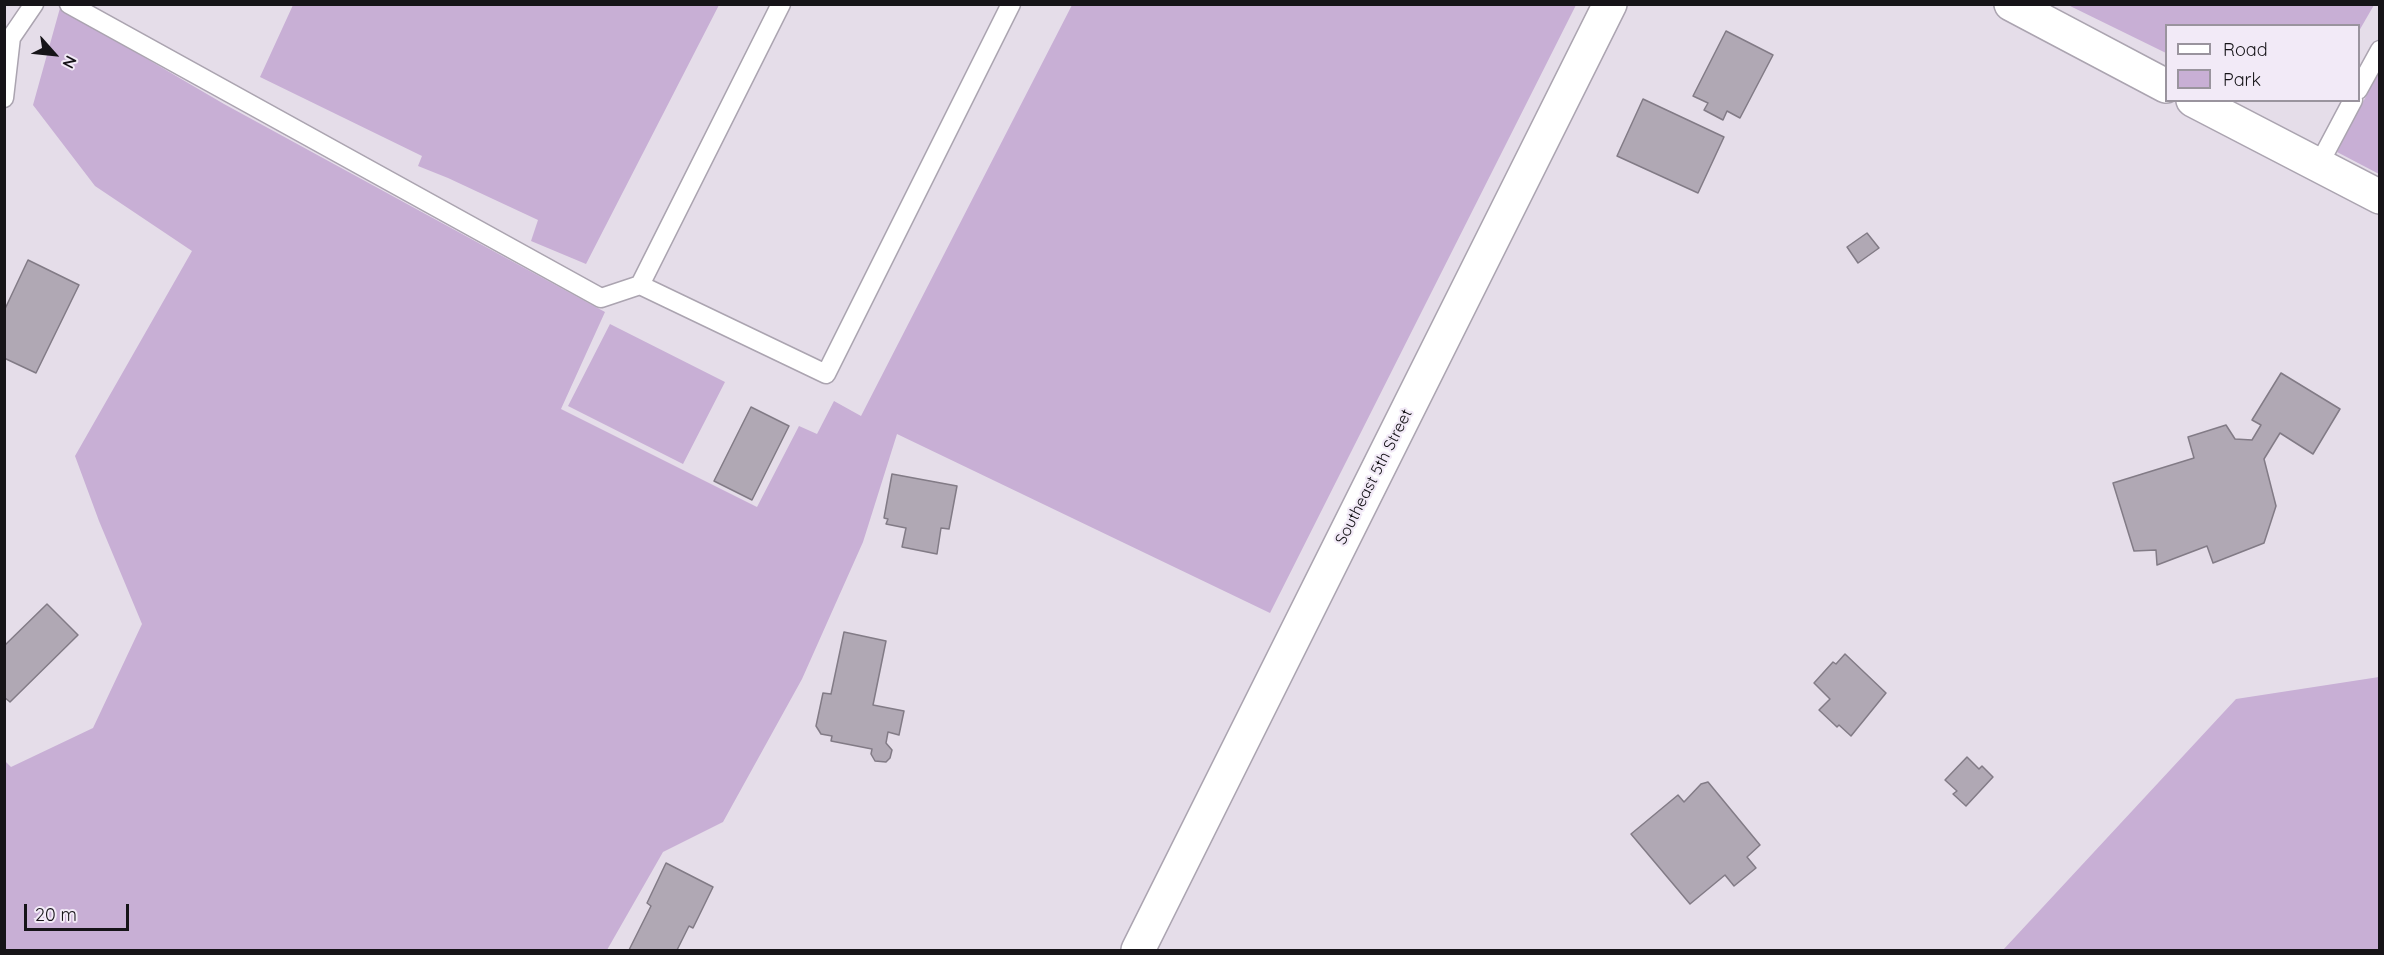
<!DOCTYPE html>
<style>
body{margin:0}
#map{position:relative;width:2384px;height:955px;overflow:hidden;background:#e5dde9;font-family:Quicksand,sans-serif}
canvas{display:block}
.frame{position:absolute;inset:0;border:6px solid #161418;pointer-events:none}
.legend{position:absolute;left:2165px;top:24px;width:195px;height:78px;box-sizing:border-box;background:#f2eaf7;border:2px solid #9a949e;margin:0;padding:8px 10px;list-style:none;font-size:18px;color:#161418}
.legend li{display:flex;align-items:center;gap:12px;height:30px}
.legend b{width:30px;border:2px solid #9a949e}
.north{position:absolute;left:24px;top:24px;width:60px;height:60px;-webkit-text-stroke:4px #f2eaf7;paint-order:stroke;rotate:117deg;font-size:16px;font-weight:700;line-height:24px;text-align:center;color:#161418}
.north::after{content:'';display:block;margin:auto;width:21px;height:27px;background:#161418;clip-path:polygon(50% 0,100% 100%,50% 72%,0 100%)}
.scale{position:absolute;left:24px;top:904px;width:105px;height:27px;box-sizing:border-box;border:3px solid #161418;border-top:0;padding-left:8px;font-size:18px;line-height:21px;white-space:nowrap;color:#161418;-webkit-text-stroke:4px #f2eaf7;paint-order:stroke}
</style>
<div id="map">
<canvas width="2384" height="955"></canvas>
<div class="frame"></div>
<ul class="legend">
<li><b style="height:8px;background:#fff"></b>Road</li>
<li><b style="height:16px;background:#c8afd5"></b>Park</li>
</ul>
<div class="north">N</div>
<div class="scale">20 m</div>
</div>
<script>
const g = document.querySelector('canvas').getContext('2d');
g.lineJoin = 'round';
function fillPath(path, color) {
  g.fillStyle = color;
  g.fill(path, 'evenodd');
}
function strokePath(path, color, width, dash) {
  g.strokeStyle = color;
  g.lineWidth = width;
  g.lineCap = dash ? 'butt' : 'round';
  g.setLineDash(dash || []);
  g.stroke(path);
}
function write(font, color, halo, rows, align = 'center') {
  g.font = font + ' Quicksand,sans-serif';
  g.lineWidth = 4.5;
  g.setLineDash([]);
  g.textBaseline = 'middle';
  g.strokeStyle = halo;
  g.fillStyle = color;
  for (const [text, x, y, turn = 0] of rows) {
    g.save();
    g.translate(x, y);
    g.rotate((+turn || 0) * Math.PI / 180);
    g.textAlign = isNaN(turn) ? turn : align;
    if (halo) g.strokeText(text, 0, 0);
    g.fillText(text, 0, 0);
    g.restore();
  }
}
const green = new Path2D(`
 M293,5V4L719,5L586,264L531,241L538,220L448,178L418,166L422,156L260,77Z
 M1072,5H1576L1270,613L897,434L863,542L802,679L723,822L663,852L607,950H5L4,760L11,767L93,728L142,624L99,521L75,456L192,251L95,186L33,105L60,8L224,104L605,312L561,409L757,507L799,426L817,434L834,401L861,416Z
 M2068,5L2374,4V5L2359,31L2358,26H2166V53Z
 M2379,71V174L2337,152Z
 M610,324L725,382L683,464L568,406Z
 M2379,677V950H2003L2236,699Z`);
const building = new Path2D(`
 M1726,31L1773,55L1740,118L1727,111L1723,120L1704,110L1708,103L1693,96Z
 M1643,99L1724,137L1698,193L1617,156Z
 M1867,233L1879,248L1858,263L1847,247Z
 M28,260L79,285L36,373L4,358V311Z
 M2281,373L2340,409L2313,454L2280,433L2264,459L2276,506L2264,543L2213,563L2207,546L2157,565L2156,550L2134,551L2113,483L2194,458L2188,437L2226,425L2235,439L2252,440L2261,425L2252,420Z
 M751,407L789,426L752,500L714,481Z
 M892,474L957,486L949,529L941,528L937,554L902,547L906,528L886,524L888,519L884,518Z
 M47,604L78,635L10,702L4,697V646Z
 M844,632L886,641L873,705L904,711L899,735L888,732L886,743L892,750L890,758L886,762L875,761L871,754L872,749L831,741L832,736L821,734L816,726L823,693L831,694Z
 M1845,654L1886,693L1851,736L1839,725L1837,727L1819,710L1830,699L1814,683L1833,662L1836,664Z
 M1967,757L1979,769L1982,766L1993,777L1966,806L1953,794L1957,791L1945,780Z
 M1708,782L1760,845L1747,857L1756,868L1734,886L1725,875L1690,904L1631,834L1678,795L1684,802L1701,784Z
 M666,863L713,887L693,928L689,926L677,950H629L651,906L647,903Z`);
const lane = new Path2D(`
 M69,4L601,298L640,285L781,4
 M6,45L34,4
 M2358,90L2380,50
 M4,98L11,37
 M2318,166L2353,100
 M640,285L826,374L1011,4`);
const street = new Path2D(`
 M1138,950L1610,4`);
const secondary = new Path2D(`
 M2011,4L2166,86
 M2193,100L2380,197`);
const streetNames = [
 ["Southeast 5th Street",1374,477,-63]
];
fillPath(green, '#c8afd5');
fillPath(building, '#b0a8b4');
strokePath(building, '#827b86', 1.5);
strokePath(lane, '#aba4b0', 21);
strokePath(street, '#aba4b0', 36);
strokePath(secondary, '#aba4b0', 36);
strokePath(lane, '#fff', 18);
strokePath(street, '#fff', 33);
strokePath(secondary, '#fff', 33);
write('16px', '#161418', '#f2eaf7', streetNames);
</script>
